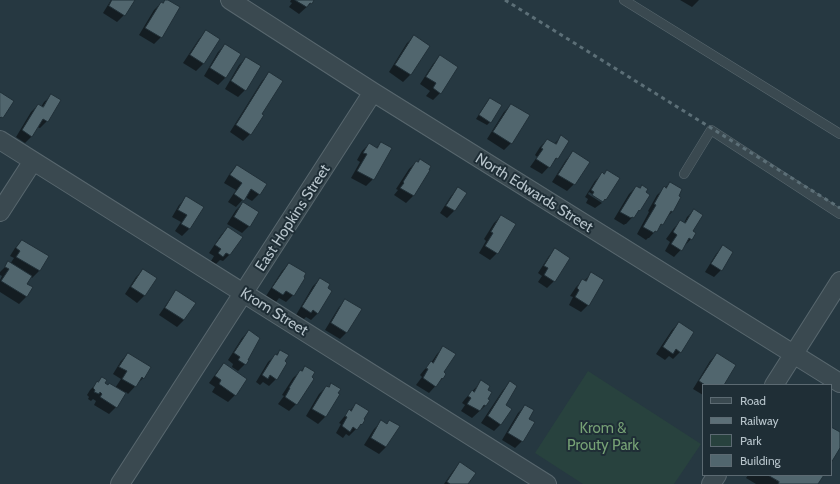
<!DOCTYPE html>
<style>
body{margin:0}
#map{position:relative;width:840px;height:484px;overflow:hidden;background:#263841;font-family:Cabin,sans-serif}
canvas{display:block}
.legend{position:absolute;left:702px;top:384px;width:130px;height:92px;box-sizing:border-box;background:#1f2e36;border:1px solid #5c6a72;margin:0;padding:5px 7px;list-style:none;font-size:12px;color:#b7c4cb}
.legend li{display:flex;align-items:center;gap:8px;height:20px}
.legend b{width:20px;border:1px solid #5c6a72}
</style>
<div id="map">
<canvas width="840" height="484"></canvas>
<ul class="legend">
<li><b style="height:5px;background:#3a4950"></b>Road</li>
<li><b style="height:5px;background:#5c6f77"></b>Railway</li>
<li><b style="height:11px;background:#28423e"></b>Park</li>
<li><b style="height:11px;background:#51666e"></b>Building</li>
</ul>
</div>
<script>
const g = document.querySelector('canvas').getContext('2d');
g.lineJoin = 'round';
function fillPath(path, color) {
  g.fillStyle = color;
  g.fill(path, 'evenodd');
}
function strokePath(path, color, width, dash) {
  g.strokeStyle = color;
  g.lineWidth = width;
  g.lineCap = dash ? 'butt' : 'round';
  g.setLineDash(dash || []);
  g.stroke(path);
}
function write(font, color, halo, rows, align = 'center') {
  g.font = font + ' Cabin,sans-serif';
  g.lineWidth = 4;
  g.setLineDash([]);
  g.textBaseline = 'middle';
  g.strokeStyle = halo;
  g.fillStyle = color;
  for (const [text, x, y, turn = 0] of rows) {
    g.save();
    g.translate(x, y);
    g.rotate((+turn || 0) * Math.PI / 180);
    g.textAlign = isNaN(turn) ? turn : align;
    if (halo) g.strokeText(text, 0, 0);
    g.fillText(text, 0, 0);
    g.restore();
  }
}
const green = new Path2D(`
 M588,371L701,444L674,484H583L535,453Z`);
const shadow = new Path2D(`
 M111,0H133L124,15L117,22L103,13Z
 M166,0L161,37L154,44L139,35L154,10L161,3L162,4Z
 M291,0H313L311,3L299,14L289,7L292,3L290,2Z
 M680,0H699L692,7Z
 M206,32L218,40L203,64L196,71L183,63L199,39Z
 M414,37L429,46L410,75L403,82L389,72L407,43Z
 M225,45L240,54L225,78L218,85L204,76L218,52Z
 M440,57V93L433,100L426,96L430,91L420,84L433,64Z
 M246,58L245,90L238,97L225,89L239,65Z
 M269,74L250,134L243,141L230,132L262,81Z
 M51,96L47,121L40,128L37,127L32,136L25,143L16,137L31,112L38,105L41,107L44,102Z
 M490,99V122L487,125L476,119L487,102Z
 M511,105V143L504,150L487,139L504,112Z
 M561,137L557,158L542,174L530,167L537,157L535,155L540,147L547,140L554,144Z
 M381,143L390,149L373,179L366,186L351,178L360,162L357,160L362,151L369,144L376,148Z
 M573,153L574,184L567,191L552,182L566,160Z
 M420,160L429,171L413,196L406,203L394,195L398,190L396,189L409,169L416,162L417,163Z
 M237,166L259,194L252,201L245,197L236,207L228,202L236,190L224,183L230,173Z
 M602,174L605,199L603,201L589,192L588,194L602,203L595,208L586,203L588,199L585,197L595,181Z
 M670,183L677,196L680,198L672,212L666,218L662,224L649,238H648L646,240L637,234L649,212L648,211L657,195Z
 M642,186L639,210L626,224H625L624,225L614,219L629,194L636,187L639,189Z
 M458,189L454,211L447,218L440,213L451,196Z
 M186,198L202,208L189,229L182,236L175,231L181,222L172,217L179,205Z
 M243,203L249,226L242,233L227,224L236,210Z
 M694,210L691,231L695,233L691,239L674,257L665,251L670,242L666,239L674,228L681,221L684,223L687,217Z
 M501,216L497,253L490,260L479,253L486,241L484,239L494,223Z
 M228,228L230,254L223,261L220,260L216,264L211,261L214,256L209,253L221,235Z
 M22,241L47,257L39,271L32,278L30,277L26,284L32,287L26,297L19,304L0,292V280L2,276L0,275V272L9,263L10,264L14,258L10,256L15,248Z
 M723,247L732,252L721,270L714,277L705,272L716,254Z
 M555,250L554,281L547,288L538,282L542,276L538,273L549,256Z
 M289,264L293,295L286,302L279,298L276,302L266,296L282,271Z
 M143,270L156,278L144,296L137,303L125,294L136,277Z
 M592,273L588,305L581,312L569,305L573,297L570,296L576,287L583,280L584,281Z
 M320,279L326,288L318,313L311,320L306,317L304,319L296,315L313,286Z
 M177,292L194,303L184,320L177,327L159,315L170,299Z
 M346,300L347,332L340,339L325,330L339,307Z
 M679,323L680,352L673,359L669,356L665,360L656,354L672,330Z
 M249,331L245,364L238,371L232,367L233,364L228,360L242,338Z
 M444,347L443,373L445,374L442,379L429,393L416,385L422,377L420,375L424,370L431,363L437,354Z
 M280,351L276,379L269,386L263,382L260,385L256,382L268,362Z
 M128,354L150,367L143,378L128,394L126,392L116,407L109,414L94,405L96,401L93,399L91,401L88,399L89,397L87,395L90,390L102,378L104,384L115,388L121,379L113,374L121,361Z
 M717,354L723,385H703V395L693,389L710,361Z
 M224,365L235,395L228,402L212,392L215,387L209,383L217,372Z
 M305,367L310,378L312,379L296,404L289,411L278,404L284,396L282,395L293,378Z
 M481,382L485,406L472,418L461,411L465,405L462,403L465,399Z
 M510,383L504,405L501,424L494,431L481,423L503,390Z
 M332,384L337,393L339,394L325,417L318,424L306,416L319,394L326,387L328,388Z
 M356,404L362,420H364L361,424L349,436L346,434L343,438L336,433L341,424L339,423L343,418Z
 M525,406L528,419L522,441L515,448L502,440L518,413Z
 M390,421L386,447L379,454L364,445L374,429L381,422L386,425Z
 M460,464L467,484H444L453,471Z
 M748,475H823L817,484H756L746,478Z`);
const building = new Path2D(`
 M112,0H135L125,16L109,6Z
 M165,0H168L180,7L162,38L145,28L161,2L163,3Z
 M295,0H314L312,4L310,3L307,7Z
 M206,30L220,39L204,64L190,55Z
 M414,35L430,46L411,75L395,65Z
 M225,44L241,54L226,78L210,68Z
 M440,55L458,67L441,94L433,88L436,83L426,77Z
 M246,57L261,66L246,91L231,81Z
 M269,72L283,81L262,114L264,115L251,135L236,125Z
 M0,92L14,101L3,118L1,117L0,118Z
 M51,94L61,100L48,122L43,119L32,137L22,130L38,104L43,107Z
 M490,98L502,105L491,123L479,115Z
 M511,104L530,115L512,144L493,132Z
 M561,135L569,141L558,159L556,158L550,168L536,159L543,149L541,148L547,139L556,144Z
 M381,142L392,148L374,180L357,171L367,154L363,153L369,143L377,148Z
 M573,151L590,162L575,185L558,175Z
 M420,159L431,166L429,170H430L414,196L400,188L404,183L403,182L416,161L418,162Z
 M237,165L267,184L260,195L251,189L244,201L234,194L242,183L230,175Z
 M607,170L620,178L606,200L605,199L603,202L592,195L594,192L591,190L602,172L604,174Z
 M670,182L682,189L679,196L681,197L673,212L671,211L663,225L661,224L657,232L655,231L654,233L643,227L656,205L654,204L664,186L666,188Z
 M642,185L648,189L646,192L650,195L640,211L639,210L634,218L632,217L631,218L620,212L636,186L640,188Z
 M458,187L467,193L455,211L446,206Z
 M186,196L204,207L190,229L181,224L187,215L178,210Z
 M243,202L259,212L250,227L234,217Z
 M694,209L703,215L693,231L696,233L692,240L689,238L682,251L671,244L677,235L673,232L680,220L685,223Z
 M501,215L516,224L498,254L485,246L493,233L491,232Z
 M228,227L243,237L230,255L226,253L223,257L218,253L221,249L215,245Z
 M22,240L49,256L40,271L16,257L20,251L16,248Z
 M723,245L733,252L722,271L711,264Z
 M555,248L570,258L555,282L544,275L548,268L544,266Z
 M8,261L32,276L27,284L33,287L27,297L1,281L9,269L5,267Z
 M289,263L306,273L304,277L305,278L294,296L286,291L283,295L272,288Z
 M143,269L157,278L145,296L131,287Z
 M591,272L604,280L589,306L575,297L579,290L577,288L582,279L586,281Z
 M320,278L330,284L328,288L332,291L318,314L313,310L311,313L302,307Z
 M176,290L196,303L184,320L165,308Z
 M345,299L362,309L347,333L331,323Z
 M679,322L694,332L681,353L676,349L673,354L663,347Z
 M249,330L260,338L248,360H249L246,365L238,360L240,357L234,353Z
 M443,346L456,354L444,372L446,374L443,379L442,378L436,387L423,378L428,369L426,368L431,361L433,363Z
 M280,350L289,355L285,361L287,363L277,380L270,375L268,379L262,375L275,354L277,355Z
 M128,353L151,367L144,379L142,377L136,387L122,379L127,371L119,367Z
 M717,353L736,365L724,385H705L699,381Z
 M224,363L247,379L236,396L219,384L221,380L215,376Z
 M305,366L315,372L312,377L314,379L297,405L285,397L290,388H289L300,370L302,371Z
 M102,377L107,380L105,383L108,385L109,383L126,393L117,408L100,397L102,394L100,392L99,394L94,392L95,390L93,388L97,381L98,382Z
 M481,380L490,386L488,390L492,392L488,399L490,400L486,406L484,405L480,411L467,404L471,398L468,396L472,390L474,392Z
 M510,381L517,386L506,405L512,409L501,425L488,416Z
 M331,383L341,389L338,393L340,394L326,417L312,409L326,386L329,387Z
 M356,403L369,411L364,419L365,420L362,425L361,424L357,430L353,427L350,432L342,426L347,417L345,416L349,409L351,411Z
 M525,405L534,410L529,419L535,422L523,442L508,433Z
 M381,420L387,424L389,420L400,426L386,447L371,438Z
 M831,427L840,432V448L831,463Z
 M460,462L476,473L468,484H450L447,482Z
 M768,475H824L818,484H778L779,482Z`);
const service = new Path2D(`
 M624,0L840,134
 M684,174L711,130L840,214`);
const minor = new Path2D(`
 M230,0L373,92L840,383
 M0,140L547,484
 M0,212L33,161
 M774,385L840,281
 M120,484L373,92
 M711,484L717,475`);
const rail = new Path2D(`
 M505,0L840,208`);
const streetNames = [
 ["North Edwards Street",534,193,32],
 ["East Hopkins Street",293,218,-57],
 ["Krom Street",274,312,32]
];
const parkNames = [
 ["Krom &",603,429],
 ["Prouty Park",603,446]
];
fillPath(green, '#28423e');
fillPath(shadow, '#0007');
fillPath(building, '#51666e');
strokePath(building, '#213038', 1);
strokePath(service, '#58676e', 10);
strokePath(minor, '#58676e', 20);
strokePath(service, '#3a4950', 9);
strokePath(minor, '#3a4950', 18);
strokePath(rail, '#5c6f77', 3, [4, 4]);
write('15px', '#b7c4cb', '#1f2e36', streetNames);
write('15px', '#76a175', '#1f2e36', parkNames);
</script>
